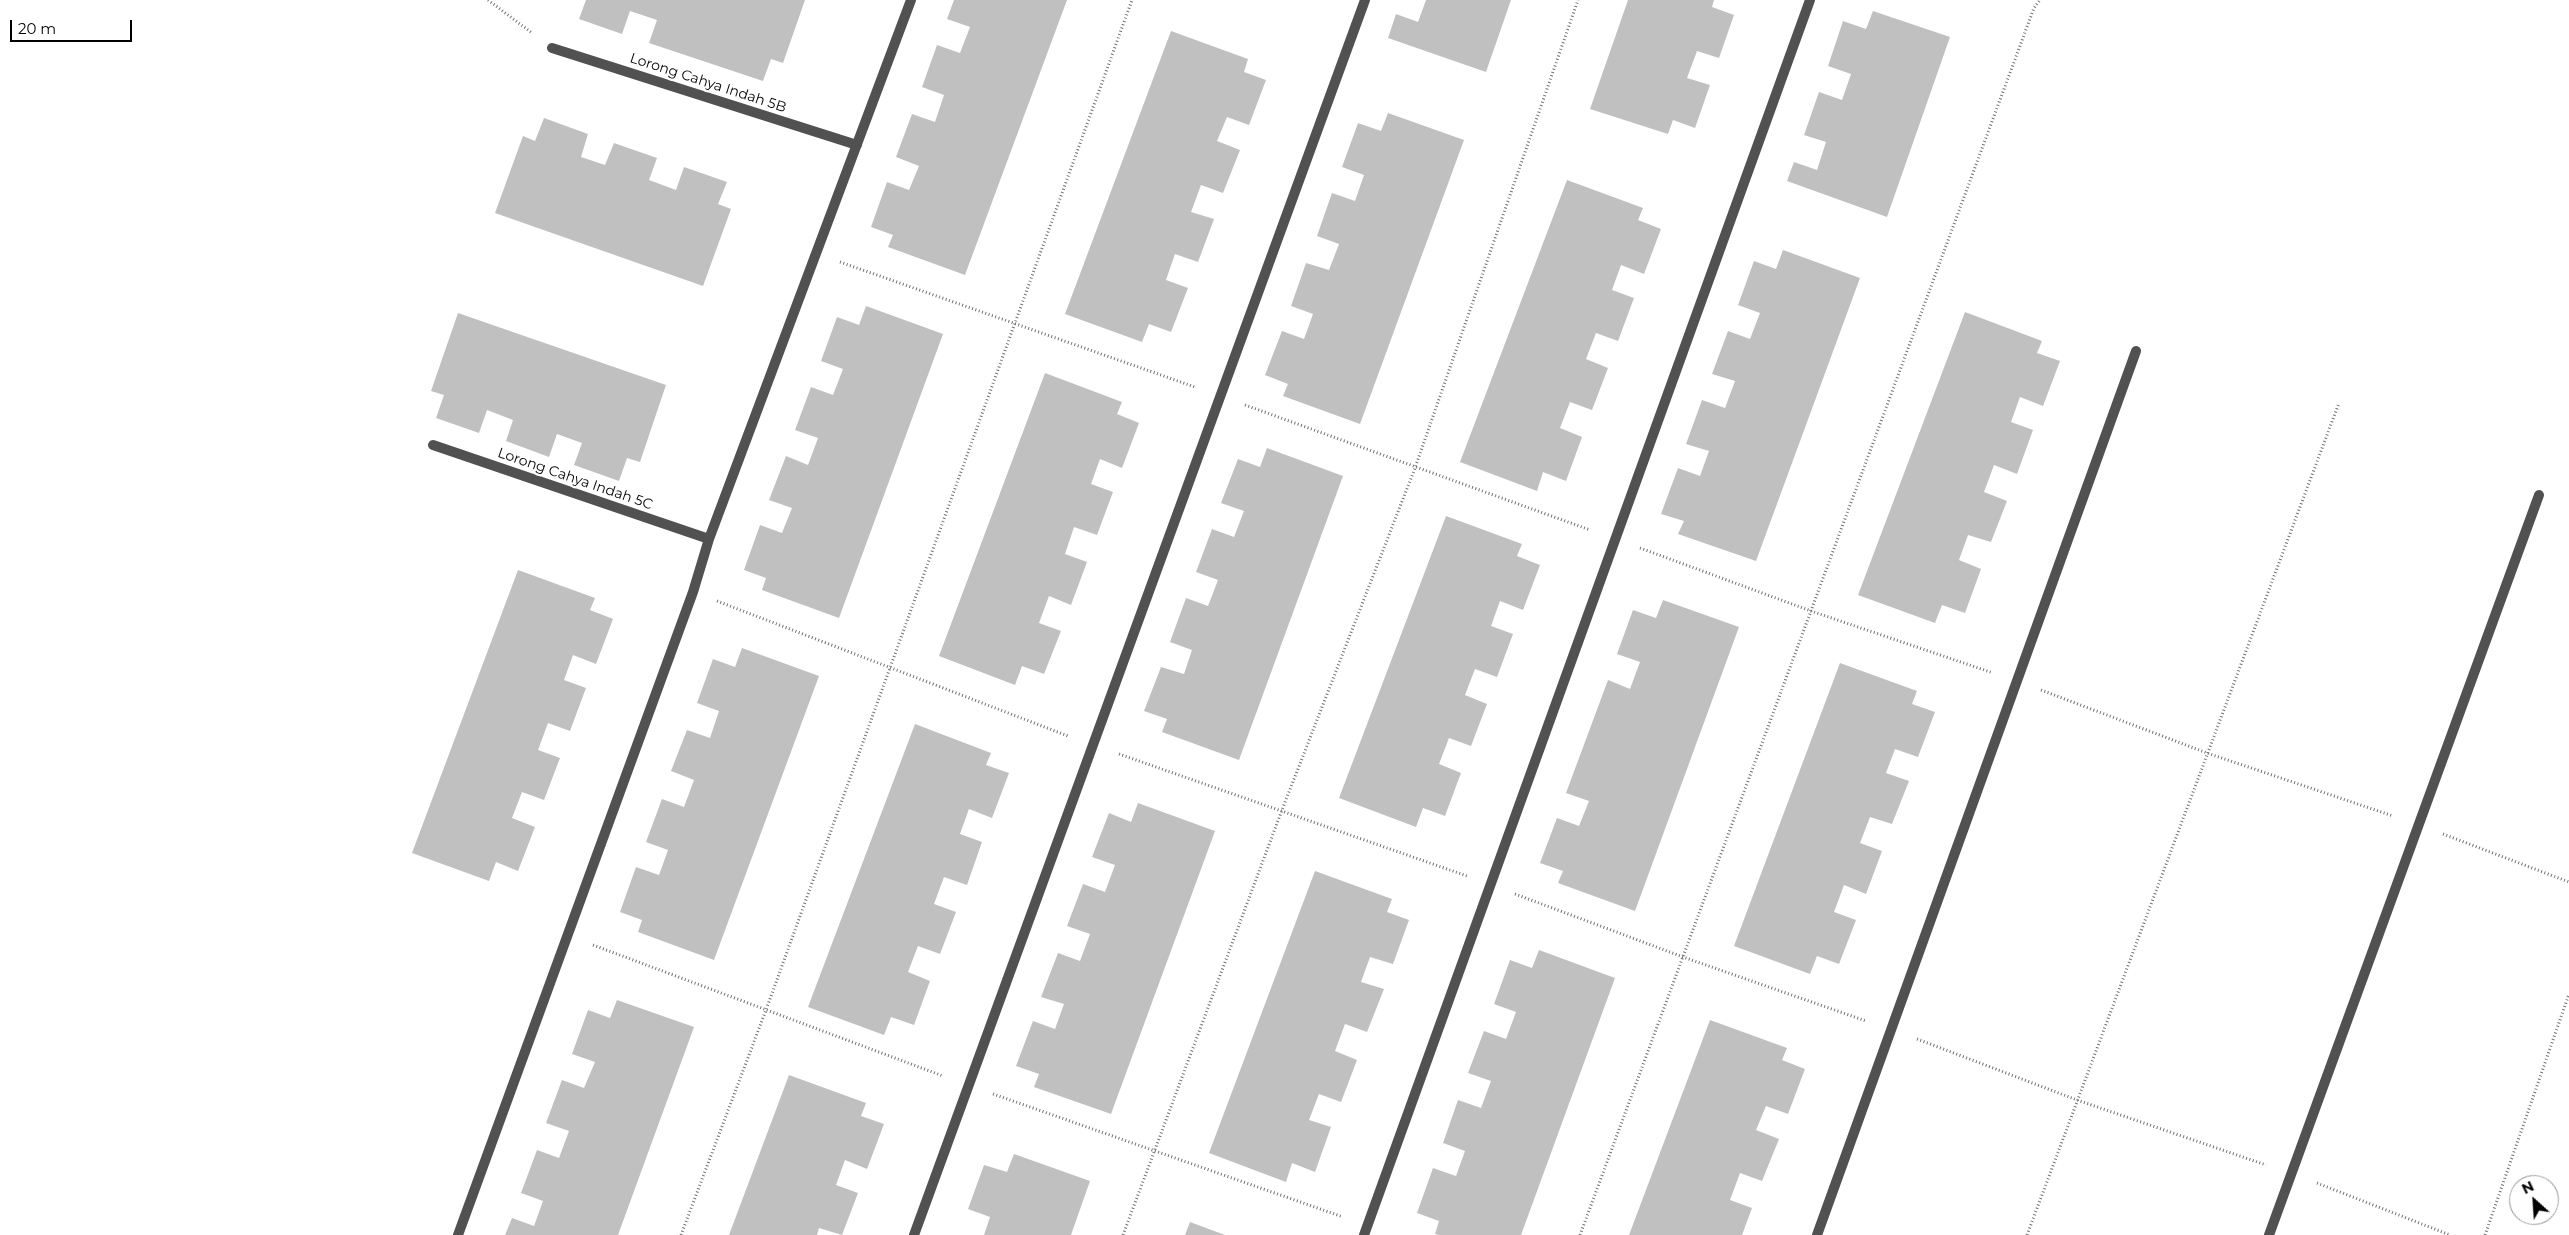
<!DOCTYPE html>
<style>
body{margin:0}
#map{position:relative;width:2569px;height:1235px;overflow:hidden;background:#fff;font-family:Montserrat,sans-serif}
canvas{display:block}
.north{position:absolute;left:2509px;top:1175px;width:50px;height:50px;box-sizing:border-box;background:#fff;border:1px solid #999;border-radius:50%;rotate:334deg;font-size:14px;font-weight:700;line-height:20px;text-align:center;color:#000}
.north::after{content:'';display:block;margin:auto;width:18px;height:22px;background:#000;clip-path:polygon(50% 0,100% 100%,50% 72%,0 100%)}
.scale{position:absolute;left:10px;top:20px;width:122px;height:22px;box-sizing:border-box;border:2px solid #000;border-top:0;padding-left:6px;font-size:15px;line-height:18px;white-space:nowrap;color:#000;-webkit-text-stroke:4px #fff;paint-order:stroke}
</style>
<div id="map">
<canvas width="2569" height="1235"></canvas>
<div class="north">N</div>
<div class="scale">20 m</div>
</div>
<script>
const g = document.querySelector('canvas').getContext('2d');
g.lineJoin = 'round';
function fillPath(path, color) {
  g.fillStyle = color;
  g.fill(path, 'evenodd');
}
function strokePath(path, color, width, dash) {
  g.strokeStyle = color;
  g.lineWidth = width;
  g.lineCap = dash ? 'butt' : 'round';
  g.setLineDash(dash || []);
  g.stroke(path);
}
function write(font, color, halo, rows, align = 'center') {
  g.font = font + ' Montserrat,sans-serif';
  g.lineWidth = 4.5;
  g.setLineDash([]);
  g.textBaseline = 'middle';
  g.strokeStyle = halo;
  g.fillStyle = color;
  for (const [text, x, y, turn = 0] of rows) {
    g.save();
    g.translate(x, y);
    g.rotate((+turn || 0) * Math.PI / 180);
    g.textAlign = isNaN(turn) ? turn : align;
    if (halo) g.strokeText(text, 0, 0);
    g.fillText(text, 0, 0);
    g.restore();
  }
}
const building = new Path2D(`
 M586,0H805L783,63L771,59L763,81L649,43L657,20L630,11L622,34L579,19Z
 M954,0H1067L965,275L888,247L893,235L871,227L887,182L909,190L919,166L896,157L912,114L935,122L944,95L922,87L937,45L960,53L970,27L947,19Z
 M1426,0H1511L1486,72L1388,38L1396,14L1418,22Z
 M1628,0H1714L1712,7L1734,15L1719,58L1697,51L1687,78L1710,85L1695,128L1673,120L1668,134L1590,109Z
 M1873,11L1950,37L1887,217L1787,181L1794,162L1817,170L1826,142L1804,135L1819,92L1842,100L1851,74L1828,66L1843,21L1866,29Z
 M1171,31L1248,59L1244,72L1266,80L1249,125L1227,117L1217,141L1240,150L1223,193L1201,185L1191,212L1214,219L1198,262L1175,254L1166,280L1188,288L1171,332L1149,324L1142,342L1065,314Z
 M1388,113L1464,140L1360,424L1283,396L1288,384L1265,375L1282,331L1304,339L1313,314L1291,306L1306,263L1329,270L1339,244L1317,236L1332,193L1355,201L1364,175L1342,167L1358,123L1381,131Z
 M544,118L588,134L581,157L605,165L614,143L657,158L649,180L676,190L684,167L727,182L718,204L731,209L703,286L495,213L523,136L535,141Z
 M1567,180L1643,208L1638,220L1661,229L1644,274L1621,265L1612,290L1634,298L1618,341L1596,333L1586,359L1608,368L1592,410L1570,402L1560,428L1582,437L1566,481L1543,472L1537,491L1460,462Z
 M1783,250L1860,278L1756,561L1678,534L1684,521L1661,514L1678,468L1700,476L1709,451L1686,444L1702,400L1725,408L1735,381L1712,374L1728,331L1750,339L1760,313L1738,305L1754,261L1776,269Z
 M866,306L943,334L839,618L762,590L766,578L744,570L760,525L782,533L792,508L769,500L786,456L808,465L818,438L795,430L811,387L833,395L843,369L821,361L837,317L859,325Z
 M1965,312L2042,341L2037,353L2060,361L2043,406L2020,397L2011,422L2033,430L2017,474L1994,465L1984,492L2007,501L1991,542L1968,535L1959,560L1981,569L1965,613L1942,605L1935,623L1858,595Z
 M458,313L666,385L640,462L627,458L619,481L574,465L582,443L557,434L549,457L506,441L513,420L487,410L479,433L436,418L444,395L431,391Z
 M1045,373L1122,402L1117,414L1139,423L1122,468L1100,459L1091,484L1113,492L1097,535L1074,527L1065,554L1087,562L1071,605L1049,596L1039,623L1061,631L1044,674L1022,666L1015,685L939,656Z
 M1267,448L1343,476L1239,760L1162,732L1167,719L1144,711L1161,667L1184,674L1192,650L1170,642L1186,598L1208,606L1218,580L1196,572L1212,529L1234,537L1244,511L1221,503L1238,459L1260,467Z
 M1446,516L1522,544L1517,556L1540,565L1523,610L1500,601L1491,626L1513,634L1497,677L1475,669L1465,695L1487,704L1471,746L1449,738L1439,764L1461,773L1445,816L1423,808L1416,827L1339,798Z
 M518,570L595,598L590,610L613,619L596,664L573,655L564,680L586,688L570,731L548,723L538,750L560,758L544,800L522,792L512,818L535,827L518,871L496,862L489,881L412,853Z
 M1663,600L1739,627L1635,911L1558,883L1563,871L1540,863L1557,818L1579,826L1589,801L1566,793L1608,680L1630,689L1640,662L1617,654L1633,610L1656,618Z
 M742,648L819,676L714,960L638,932L642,920L620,912L636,867L659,875L668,850L646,842L662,799L684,807L694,780L671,771L687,730L710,738L719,711L697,703L713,659L735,667Z
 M1840,663L1917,691L1912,704L1935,712L1918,757L1895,749L1886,773L1909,781L1892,824L1870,817L1860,843L1882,851L1866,894L1844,885L1834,912L1856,920L1839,964L1817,956L1810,974L1734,946Z
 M915,724L991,753L986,765L1009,773L992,818L969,809L960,834L982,842L967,885L944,877L934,904L956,912L940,954L918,946L908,972L930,981L914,1025L891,1017L884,1035L808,1007Z
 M1138,803L1215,831L1111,1114L1034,1087L1039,1074L1016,1066L1033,1021L1055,1029L1064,1004L1041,997L1058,953L1080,961L1090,934L1067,926L1083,884L1105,892L1115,865L1092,857L1109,813L1131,822Z
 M1315,871L1392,899L1387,912L1409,920L1393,964L1370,957L1361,982L1384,989L1367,1032L1345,1024L1335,1051L1357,1060L1341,1102L1319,1094L1309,1120L1331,1127L1315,1172L1292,1163L1286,1182L1209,1153Z
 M1539,950L1615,978L1521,1235H1439L1435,1234L1439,1221L1417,1213L1433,1168L1456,1176L1465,1151L1443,1143L1458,1100L1481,1108L1491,1081L1468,1073L1484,1031L1506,1039L1516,1012L1494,1004L1510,960L1532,968Z
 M617,1000L694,1027L618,1235H505L512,1218L534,1226L543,1201L521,1193L537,1150L559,1158L569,1131L546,1123L562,1080L584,1088L595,1062L572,1054L588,1010L610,1018Z
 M1710,1020L1787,1048L1782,1060L1805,1069L1788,1114L1766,1106L1756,1130L1779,1139L1762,1181L1740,1173L1730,1200L1752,1208L1742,1235H1629Z
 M789,1075L866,1103L861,1116L884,1124L867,1169L845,1160L836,1185L858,1193L842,1235L819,1228L817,1235H729Z
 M1014,1154L1090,1181L1071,1235H984L990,1217L968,1209L984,1165L1007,1172Z
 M1190,1222L1225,1235H1185Z`);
const path = new Path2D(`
 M488,0L532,33
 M840,262L1195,387
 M1245,405L1590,530
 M1640,548L1811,611L1993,673
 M717,601L1068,736
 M2041,690L2207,753L2393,816
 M1119,754L1467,876
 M2443,834L2569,882
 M1515,894L1683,957L1866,1021
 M593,945L943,1076
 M1917,1039L2077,1100L2266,1165
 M993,1094L1343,1217
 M2317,1183L2450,1235
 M681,1235L766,1010L1132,0
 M1123,1235L1282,810L1415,468L1578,0
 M1580,1235L2034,8L2040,0
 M2027,1235L2339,403
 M2485,1235L2569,994`);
const street = new Path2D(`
 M552,48L857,145
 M433,445L709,539
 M458,1235L693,592L709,539L911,0
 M914,1235L1365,0
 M1364,1235L1810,0
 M1817,1235L2136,351
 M2269,1235L2539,495`);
const streetNames = [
 ["Lorong Cahya Indah 5B",708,83,18],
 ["Lorong Cahya Indah 5C",575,479,19]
];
fillPath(building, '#c0c0c0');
strokePath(path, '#737373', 3, [1, 2.5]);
strokePath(street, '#515151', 10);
write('14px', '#000', '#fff', streetNames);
</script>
